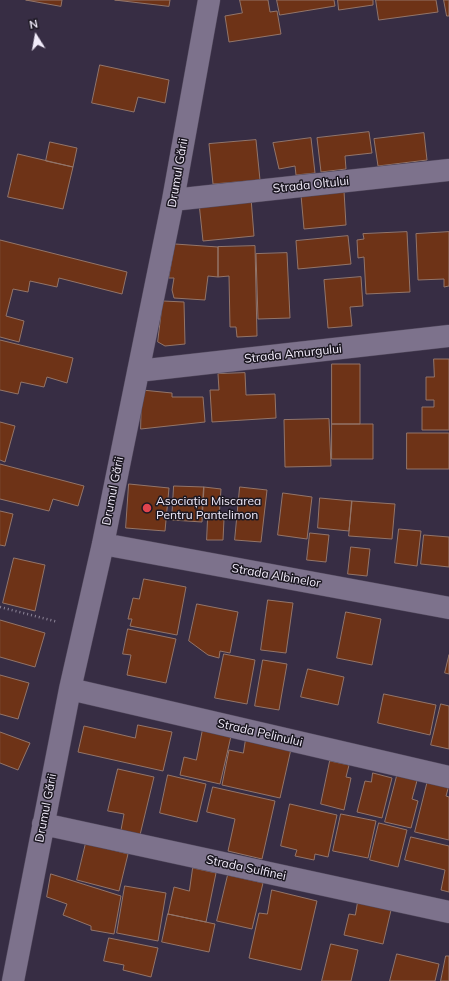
<!DOCTYPE html>
<meta charset="utf-8">
<style>
body{margin:0}
#map{position:relative;width:449px;height:981px;overflow:hidden;background:#372d44;font-family:Mulish,sans-serif}
canvas{display:block}
.north{position:absolute;left:16px;top:16px;width:40px;height:40px;-webkit-text-stroke:3px #1c1822;paint-order:stroke;rotate:349deg;font-size:11px;font-weight:700;line-height:16px;text-align:center;color:#f1ebfa}
.north::after{content:'';display:block;margin:auto;width:14px;height:18px;background:#f1ebfa;clip-path:polygon(50% 0,100% 100%,50% 72%,0 100%)}
</style>
<div id="map">
<canvas width="449" height="981"></canvas>
<div class="north">N</div>
</div>
<script>
const g = document.querySelector('canvas').getContext('2d');
g.lineJoin = 'round';
function fillPath(path, color) {
  g.fillStyle = color;
  g.fill(path, 'evenodd');
}
function strokePath(path, color, width, dash) {
  g.strokeStyle = color;
  g.lineWidth = width;
  g.lineCap = dash ? 'butt' : 'round';
  g.setLineDash(dash || []);
  g.stroke(path);
}
function write(font, color, halo, rows, align = 'center') {
  g.font = font + ' Mulish,sans-serif';
  g.lineWidth = 3;
  g.setLineDash([]);
  g.textBaseline = 'middle';
  g.strokeStyle = halo;
  g.fillStyle = color;
  for (const [text, x, y, turn = 0] of rows) {
    g.save();
    g.translate(x, y);
    g.rotate((+turn || 0) * Math.PI / 180);
    g.textAlign = isNaN(turn) ? turn : align;
    if (halo) g.strokeText(text, 0, 0);
    g.fillText(text, 0, 0);
    g.restore();
  }
}
const building = new Path2D(`
 M26,0H62L61,6Z
 M115,0H170L169,6Z
 M240,0H268L270,12L277,11L281,34L229,42L225,16L242,13Z
 M277,0H334L335,6L280,15Z
 M338,0H373V5L339,10Z
 M376,0H436L438,12L379,20Z
 M444,0H449V16H447Z
 M100,65L169,80L165,103L138,97L134,112L92,103Z
 M369,132L372,153L345,156L346,169L321,172L317,138Z
 M424,133L427,160L378,166L374,139Z
 M311,138L315,173L296,175L295,166L279,169L273,143Z
 M256,140L260,180L213,184L209,144Z
 M50,142L77,148L73,167L46,161Z
 M18,154L73,167L63,209L8,197Z
 M344,191L346,225L304,229L301,195Z
 M251,198L254,236L203,241L199,203Z
 M407,232L410,292L366,294L364,257L358,258L357,240L364,239L363,234Z
 M449,232V286L444,287V279L418,280L416,234Z
 M348,236L351,264L298,269L296,241Z
 M0,240L127,272L122,294L59,278L57,287L30,281L28,292L13,289L6,316L24,321L19,342L0,337Z
 M175,244L218,247V277L208,276L205,300L174,298L172,290L174,278H169Z
 M255,246L257,336L237,337L236,327H230L229,276L218,277V247Z
 M287,253L290,318L258,319L256,254Z
 M361,277L363,306L350,307L352,326L328,328L324,280Z
 M163,301L184,302L185,344L165,346L158,342Z
 M0,340L73,358L67,383L47,377L44,387L21,382L18,394L0,390Z
 M434,359H449V430H422V407H434V400H426V377H434Z
 M332,364H360V424H332Z
 M245,373L246,395L275,394L276,418L212,422L210,390H219L218,374Z
 M142,390L172,393V397H203L205,422L141,429Z
 M329,419L331,466L285,467L284,420Z
 M0,422L15,426L5,462L0,460Z
 M332,424H373V459H332Z
 M407,433H449V469H407Z
 M0,464L84,486L78,506L53,499L49,511L0,499Z
 M129,484L169,488L165,531L126,528Z
 M174,486L204,487L202,522L172,520Z
 M204,487L221,489L219,519L202,518Z
 M240,487L267,490L261,542L235,540Z
 M283,493L312,497L307,539L278,535Z
 M320,498L352,501L349,531L318,528Z
 M352,501L395,504L392,539L349,536Z
 M0,511L13,514L5,546L0,545Z
 M208,518L224,519L223,540H207Z
 M399,529L421,531L417,566L395,563Z
 M310,533L329,535L326,562L307,560Z
 M424,535L449,537V567L421,564Z
 M351,547L370,549L367,576L348,574Z
 M14,558L45,565L35,611L3,603Z
 M144,579L186,587L177,635L130,626L132,619H128L133,598L139,599Z
 M268,600L293,603L286,653L261,650Z
 M197,604L238,612L230,653L220,651L219,658L208,655L189,641Z
 M346,612L381,619L372,665L337,658Z
 M0,620L45,633L35,667L0,657Z
 M128,629L176,639L166,683L127,675L131,655L123,654Z
 M224,654L255,660L247,704L215,698Z
 M449,655V674L445,673Z
 M263,660L287,664L279,710L255,706Z
 M308,669L344,677L338,705L301,697Z
 M0,675L29,683L18,719L0,714Z
 M384,694L436,705L430,735L378,723Z
 M441,704L449,706V749L431,745Z
 M138,725L172,732L163,771L78,752L84,726L135,738Z
 M203,729L231,736L220,784L180,775L184,757L196,760Z
 M0,732L30,743L18,770L0,763Z
 M246,739L291,749L280,798L222,785L229,750L243,753Z
 M330,761L349,765L346,777L351,778L344,810L321,804Z
 M118,769L154,777L140,835L121,830L124,814L108,811Z
 M398,772L418,777L412,799L418,801L411,828L385,822Z
 M373,773L392,778L382,818L357,812L365,781L371,782Z
 M168,775L206,784L197,822L160,813Z
 M428,780L449,785L446,796L449,797V840L415,832Z
 M213,787L275,801L262,859L228,851L235,819L207,812Z
 M290,804L337,815L328,857L315,854L314,860L295,856L297,850L281,846Z
 M341,814L376,821L368,858L333,851Z
 M379,823L407,830L398,867L370,860Z
 M411,837L449,846V892L441,890L445,870L405,860Z
 M86,843L128,854L119,891L77,880Z
 M193,868L216,873L206,922L168,914L174,887L189,891Z
 M51,874L121,896L114,934L91,930V926L63,915L67,904L47,897Z
 M228,875L263,883L252,929L217,921Z
 M125,886L166,893L158,941L117,933Z
 M272,890L317,901L301,970L249,958L259,913L267,914Z
 M358,902L391,910L383,944L344,935L349,914L355,915Z
 M168,914L215,924L209,952L162,942Z
 M109,938L158,948L151,977L123,970L124,965L104,961Z
 M331,944L358,950L351,981H322Z
 M397,954L439,964L435,981H390Z
 M446,956H449V981H441Z`);
const path = new Path2D(`
 M0,607L58,622`);
const street = new Path2D(`
 M173,200L449,170
 M138,371L449,336
 M103,544L449,608
 M70,689L449,777
 M43,824L449,912
 M13,981L70,689L103,544L173,200L209,0`);
const markers = [
 [147,508,5,"#e0444e"]
];
const streetNames = [
 ["Drumul Gării",178,173,-80],
 ["Strada Oltului",311,185,-6],
 ["Strada Amurgului",293,354,-6],
 ["Drumul Gării",113,491,-79],
 ["Strada Albinelor",276,576,10],
 ["Strada Pelinului",260,733,13],
 ["Drumul Gării",46,808,-79],
 ["Strada Sulfinei",246,868,12]
];
const poiNames = [
 ["Asociația Miscarea",156,501],
 ["Pentru Pantelimon",156,515]
];
fillPath(building, '#6e3317');
strokePath(building, '#937569', 1);
strokePath(street, '#51485c', 23);
strokePath(path, '#8d8598', 2.5, [1, 3]);
strokePath(street, '#7d728c', 22);
for (const [x, y, r, color] of markers) {
  const dot = new Path2D();
  dot.arc(x, y, r, 0, 2 * Math.PI);
  g.fillStyle = color;
  g.fill(dot);
  strokePath(dot, '#1c1822', 1.5);
}
write('12px', '#f1ebfa', '#1c1822', streetNames);
write('12px', '#f1ebfa', '#1c1822', poiNames, 'left');
</script>
